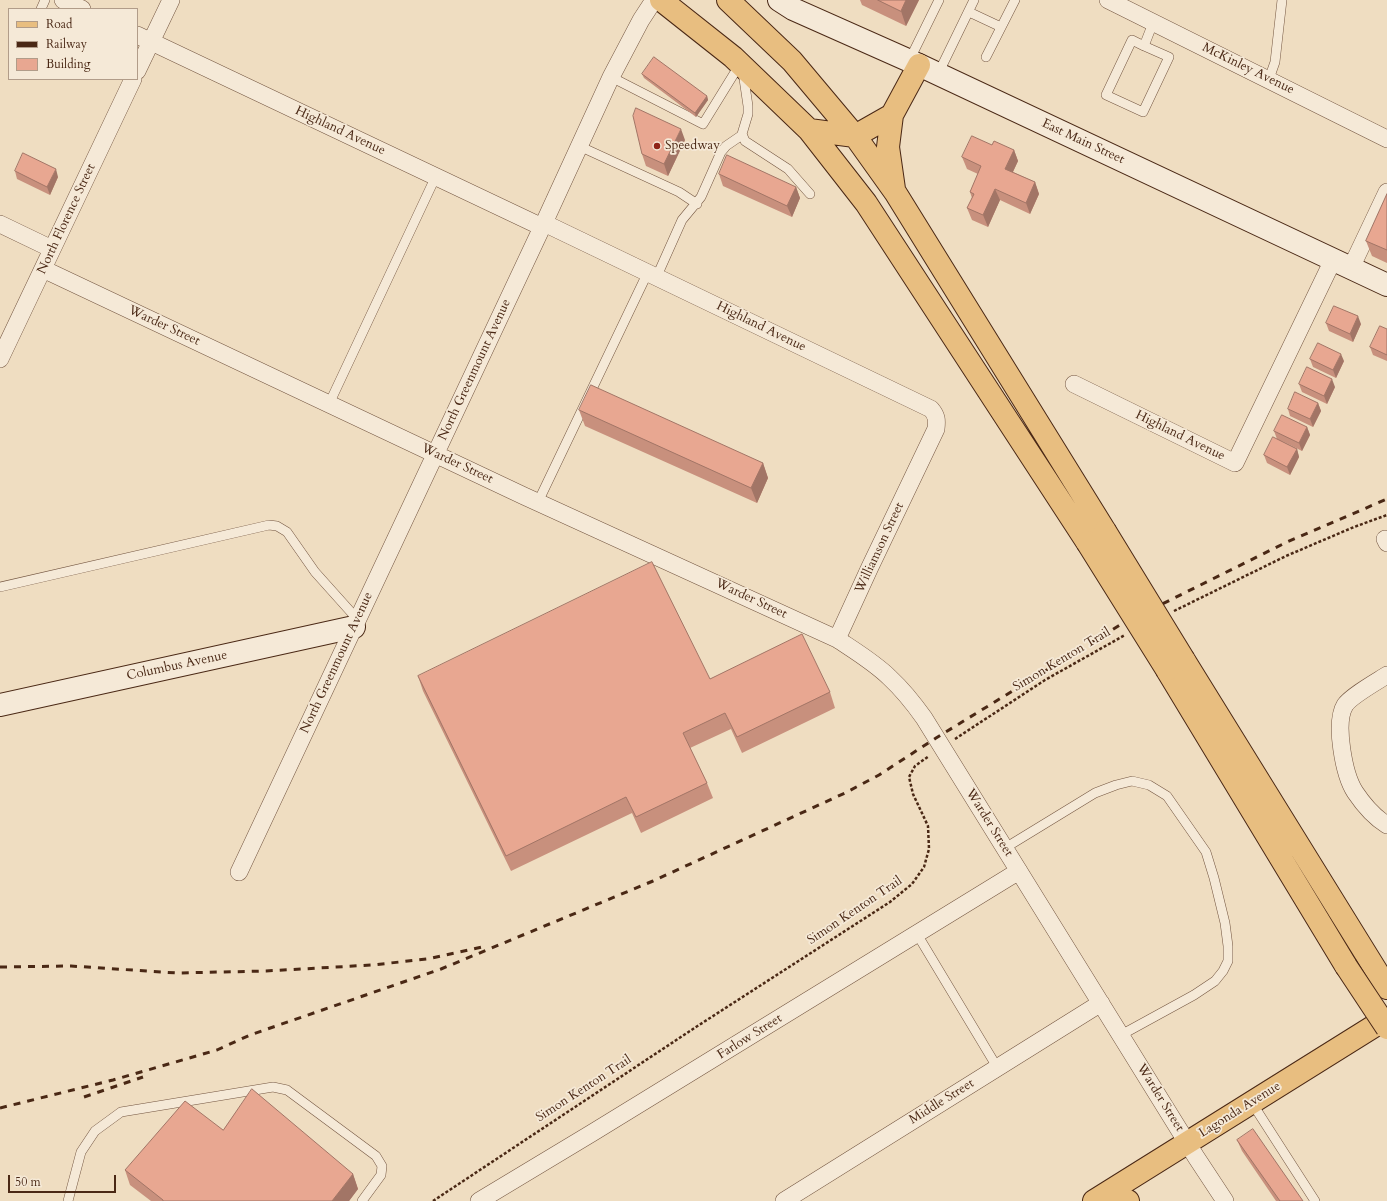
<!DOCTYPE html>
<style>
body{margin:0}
#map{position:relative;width:1387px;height:1201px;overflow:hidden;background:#efddc1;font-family:Cardo,serif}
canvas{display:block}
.legend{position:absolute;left:8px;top:8px;width:130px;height:72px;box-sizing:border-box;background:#f5e9d7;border:1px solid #b19c89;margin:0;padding:5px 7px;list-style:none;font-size:12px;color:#4a2815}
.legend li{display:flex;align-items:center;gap:8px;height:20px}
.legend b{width:20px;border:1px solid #b19c89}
.scale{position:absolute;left:8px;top:1175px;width:108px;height:18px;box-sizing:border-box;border:2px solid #4a2815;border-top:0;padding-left:5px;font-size:12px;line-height:14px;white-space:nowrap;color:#4a2815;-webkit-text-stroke:3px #f5e9d7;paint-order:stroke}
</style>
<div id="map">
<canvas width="1387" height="1201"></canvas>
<ul class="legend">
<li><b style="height:5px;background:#e8be80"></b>Road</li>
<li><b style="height:5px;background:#4a2815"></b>Railway</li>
<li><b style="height:11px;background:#e8a791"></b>Building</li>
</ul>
<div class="scale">50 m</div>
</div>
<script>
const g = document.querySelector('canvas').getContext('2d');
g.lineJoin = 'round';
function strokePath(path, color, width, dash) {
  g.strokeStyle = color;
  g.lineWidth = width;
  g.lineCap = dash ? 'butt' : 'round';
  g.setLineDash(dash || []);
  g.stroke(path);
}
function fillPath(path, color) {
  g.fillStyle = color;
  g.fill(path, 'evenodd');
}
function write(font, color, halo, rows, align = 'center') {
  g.font = font + ' Cardo,serif';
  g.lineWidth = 3.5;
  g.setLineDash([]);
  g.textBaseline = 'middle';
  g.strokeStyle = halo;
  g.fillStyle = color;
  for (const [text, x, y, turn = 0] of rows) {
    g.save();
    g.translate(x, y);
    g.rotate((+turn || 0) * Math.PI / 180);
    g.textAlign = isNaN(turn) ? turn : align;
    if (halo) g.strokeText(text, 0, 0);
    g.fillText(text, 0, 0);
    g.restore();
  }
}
const path = new Path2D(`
 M1174,611L1286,556L1354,527L1387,515
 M955,739L1045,680L1125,635
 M433,1201L696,1027L890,902L912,884L924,867L929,849L928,826L913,794L909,777L915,766L929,756`);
const lane = new Path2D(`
 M41,9L45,0
 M969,12L1001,27
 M1144,46L1169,57L1143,112L1106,95L1132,40L1144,46L1153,23
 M986,57L1015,0
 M909,61L939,0
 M743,72L748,106V114L742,134L745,141L788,169L810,194
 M938,74L974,0
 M611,77L703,124L740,64
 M1269,79L1275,62L1282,0
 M579,146L679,192L697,204
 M657,276L682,220L701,197L721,152L726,146L742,135
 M329,404L436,176
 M538,502L648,272
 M0,587L269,525L277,526L287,532L315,572L358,620
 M1005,848L1095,793L1116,785L1132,781L1149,785L1167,796L1206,852L1214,878L1225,923L1228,946V961L1223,971L1215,981L1194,995L1121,1035
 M917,934L997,1067
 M1252,1103L1315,1201
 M68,1201L81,1152L95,1131L121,1112L273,1087L287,1090L376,1156L382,1166L381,1175L362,1201`);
const street = new Path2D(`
 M63,0L82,9
 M1108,0L1387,139
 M137,35L542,227
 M137,71L171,0
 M544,223L931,409C937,416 937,420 936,429L870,567L837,639
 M0,224L52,249
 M1351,268L1387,192
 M43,269L524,496L837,639C855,651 875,663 890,678C903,690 914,704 924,718L1196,1157L1225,1201
 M0,359L133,79
 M1074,384L1235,463L1333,260
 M1385,539L1387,543
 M1387,675C1376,682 1351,696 1345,705C1334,723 1344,775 1355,792C1363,804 1374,817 1387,825
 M239,872L544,223L611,77L641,20L654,0
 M479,1201L592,1133L1019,871
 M784,1201L1101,1003`);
const secondary = new Path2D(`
 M779,0L793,9L919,65L1387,285
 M0,705L354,627`);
const primary = new Path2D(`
 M661,0L733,57L809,130L866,203L1087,542
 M728,0L792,61L855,136L895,192L1105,531
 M892,115L888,147L894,189
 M809,130L855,136L892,115L919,65
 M1184,660L1387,988
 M1167,670L1346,966
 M1110,1191L1128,1201
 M1094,1201L1387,1018`);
const rail = new Path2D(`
 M0,967L71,966L177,973L266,971L372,965L427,959L482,947
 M84,1097L143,1077
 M0,1108L113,1080L217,1050L250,1035L441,969L653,881L845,793L879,775L936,738L1120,625L1287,542L1387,499`);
const primaryBridge = new Path2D(`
 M1105,531L1184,660
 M1087,542L1167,670
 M1346,966L1387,1028`);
const wall = new Path2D(`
 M860,0H919L906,26L862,5Z
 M642,74L707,96L708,100L696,117L644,78Z
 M685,140L668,176L646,166L642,154Z
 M992,145L1014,150L1018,161L1013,172L1035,182L1039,194L1030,214L1000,200L988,227L972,220L967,208L972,198L970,192L978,174L967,169L962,157Z
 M15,171L58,177L50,195L17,179Z
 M719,174L796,187L800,198L792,217L723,186Z
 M1387,194V263L1372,256L1366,241Z
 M1326,323L1361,324L1353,342L1329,331Z
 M1387,329V361L1373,355L1370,347Z
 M1310,359L1344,361L1336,378L1313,367Z
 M1299,384L1335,387L1327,404L1302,392Z
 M1318,403L1321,411L1313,427L1290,416L1288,409Z
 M579,410L763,463L768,478L757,503L585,426Z
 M1307,427L1310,435L1302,451L1280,440L1297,449L1299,457L1290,475L1267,463L1264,455L1277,439L1274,431Z
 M418,676L710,679L830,692L835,708L742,753L731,729L690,748L707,783L713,798L641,833L632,813L511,871L423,691Z
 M223,1130L353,1174L358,1189L349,1201H151L130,1185L125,1170Z
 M1237,1140L1303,1201H1276L1242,1151Z`);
const shadedWall = new Path2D(`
 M906,0H919L906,26L901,11Z
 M707,96L708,100L696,117L695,113Z
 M681,129L685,140L668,176L664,164Z
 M1014,150L1018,161L1009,180L1005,169Z
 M56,169L58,177L50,195L47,187Z
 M1035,182L1039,194L1030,214L1026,203Z
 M796,187L800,198L792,217L787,206Z
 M995,189L1000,200L988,227L983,215Z
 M1358,316L1361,324L1353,342L1350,334Z
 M1341,354L1344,361L1336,378L1333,370Z
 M1332,379L1335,387L1327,404L1324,396Z
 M1318,403L1321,411L1313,427L1310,419Z
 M1307,427L1310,435L1302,451L1299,443Z
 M1297,449L1299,457L1290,475L1287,467Z
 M763,463L768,478L757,503L751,488Z
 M353,1174L358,1189L349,1201H332Z`);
const building = new Path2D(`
 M878,0H906L901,11Z
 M654,57L707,96L695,113L642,74Z
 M636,108L681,129L664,164L642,154L633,116Z
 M972,136L992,145L994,141L1014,150L1005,169L1035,182L1026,203L995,189L983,215L967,208L974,194L970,192L981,166L962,157Z
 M23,153L56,169L47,187L15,171Z
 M727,155L796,187L787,206L719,174Z
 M1387,194V250L1366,241Z
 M1334,306L1358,316L1350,334L1326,323Z
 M1380,326L1387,329V355L1370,347Z
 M1318,343L1341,354L1333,370L1310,359Z
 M1307,367L1332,379L1324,396L1299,384Z
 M591,385L763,463L751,488L579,410Z
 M1295,392L1318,403L1310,419L1288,409Z
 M1282,415L1307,427L1299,443L1274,431Z
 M1273,437L1297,449L1287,467L1264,455Z
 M652,562L710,679L802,634L830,692L737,737L725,713L683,733L707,783L636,817L626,797L506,856L418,676Z
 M252,1089L353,1174L332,1201H163V1200L125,1170L185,1101L223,1130Z
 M1253,1129L1303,1201H1280L1237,1140Z`);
const markers = [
 [657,146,4,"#8f2418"]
];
const streetNames = [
 ["McKinley Avenue",1248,69,26],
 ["Highland Avenue",340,131,25],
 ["East Main Street",1083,142,25],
 ["North Florence Street",67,219,-65],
 ["Warder Street",164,326,25],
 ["Highland Avenue",761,327,26],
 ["North Greenmount Avenue",475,370,-65],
 ["Highland Avenue",1180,436,26],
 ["Warder Street",457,464,25],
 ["Williamson Street",880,548,-65],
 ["Warder Street",751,599,25],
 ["Simon Kenton Trail",1062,660,-31],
 ["North Greenmount Avenue",337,663,-65],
 ["Columbus Avenue",177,666,-12],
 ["Warder Street",989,823,58],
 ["Simon Kenton Trail",855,911,-34],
 ["Farlow Street",750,1037,-32],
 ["Simon Kenton Trail",584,1089,-33],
 ["Warder Street",1160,1098,58],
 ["Middle Street",942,1102,-32],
 ["Lagonda Avenue",1240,1110,-32]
];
const poiNames = [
 ["Speedway",665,146]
];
strokePath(lane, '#735540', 10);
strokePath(street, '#735540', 18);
strokePath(secondary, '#4a2815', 24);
strokePath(primary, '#4a2815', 24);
strokePath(path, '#4a2815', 2.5, [3, 2]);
strokePath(lane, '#f5e9d7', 9);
strokePath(street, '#f5e9d7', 17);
strokePath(secondary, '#f5e9d7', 22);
strokePath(primary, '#e8be80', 22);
strokePath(rail, '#4a2815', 3, [7, 7]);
strokePath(primaryBridge, '#4a2815', 24, []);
strokePath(primaryBridge, '#e8be80', 22);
fillPath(wall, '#c8907d');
fillPath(shadedWall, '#a27566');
fillPath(building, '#e8a791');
strokePath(building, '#a27566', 1);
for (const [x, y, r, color] of markers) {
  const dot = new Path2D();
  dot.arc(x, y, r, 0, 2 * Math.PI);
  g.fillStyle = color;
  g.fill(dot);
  strokePath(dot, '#f5e9d7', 1.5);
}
write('13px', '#4a2815', '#f5e9d7', streetNames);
write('13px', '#4a2815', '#f5e9d7', poiNames, 'left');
</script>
